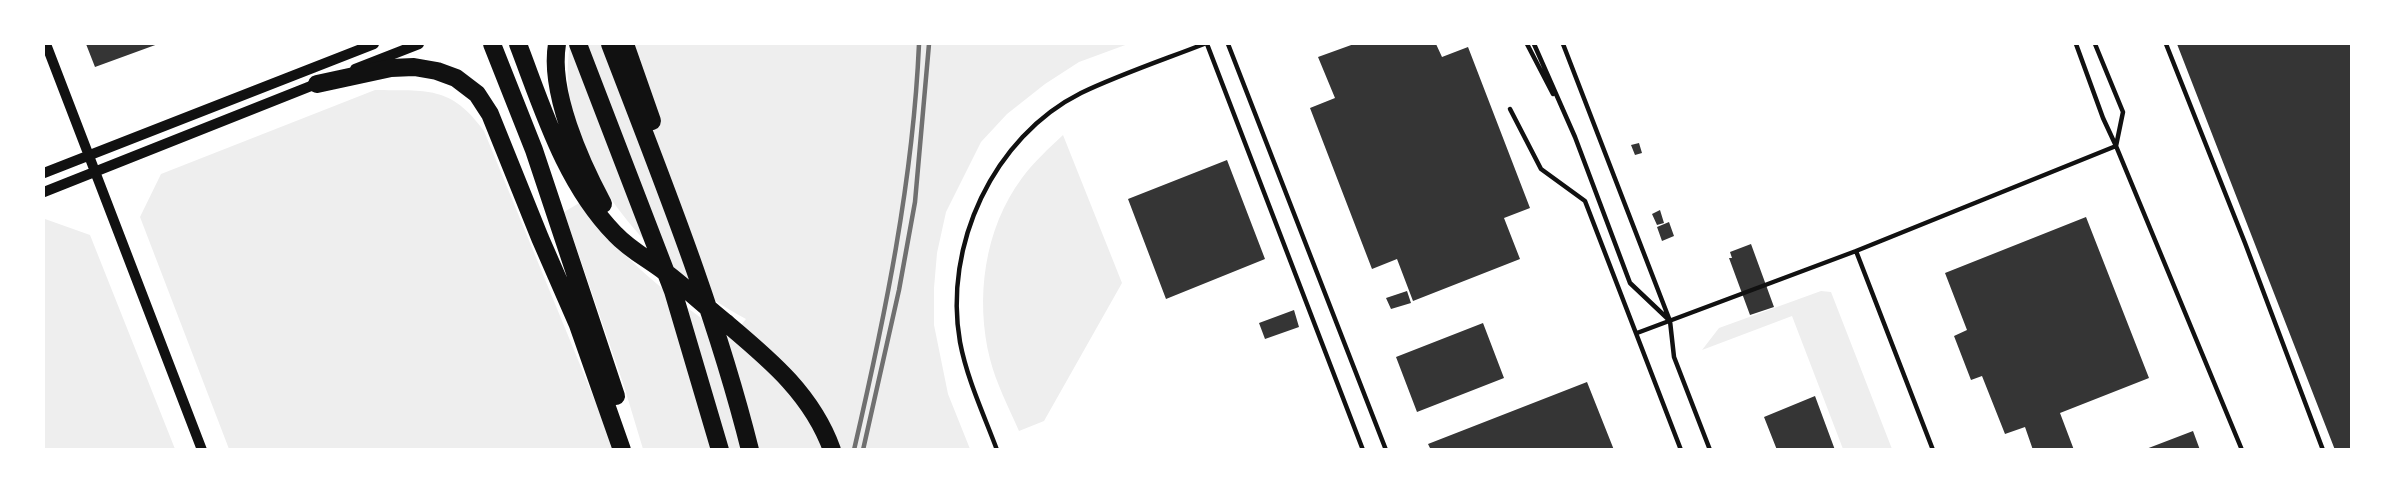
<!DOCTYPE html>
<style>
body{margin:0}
#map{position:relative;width:2395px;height:493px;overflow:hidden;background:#fff;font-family:"Exo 2",sans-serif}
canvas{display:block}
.frame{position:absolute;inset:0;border:45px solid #fff;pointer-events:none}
</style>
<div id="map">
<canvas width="2395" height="493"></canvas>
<div class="frame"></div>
</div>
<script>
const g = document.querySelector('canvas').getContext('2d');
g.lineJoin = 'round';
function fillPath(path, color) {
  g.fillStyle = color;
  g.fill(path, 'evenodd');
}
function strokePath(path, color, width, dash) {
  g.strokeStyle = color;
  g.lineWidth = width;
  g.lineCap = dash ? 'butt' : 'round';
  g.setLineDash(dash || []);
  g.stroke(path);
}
const green = new Path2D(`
 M570,44H1128L1079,62L1045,84L1007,114L981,142L946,212L937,253L934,288V325L948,394L970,449H643L624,386L564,212L581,202C618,257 671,297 725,335L731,338L746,319C652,268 551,158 570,44Z
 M375,90C426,91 451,85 484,131L597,406L613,449H229L140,217L161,174Z
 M1063,135L1122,283L1044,421L1019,431C1009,408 996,383 990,359C975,299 984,229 1022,178C1034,162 1049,148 1063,135Z
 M45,219L90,235L175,449H44V220Z
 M1821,291L1831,292L1892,449H1843L1792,316L1702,350L1719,328Z`);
const building = new Path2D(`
 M86,44H158L95,67Z
 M1354,44H1436L1442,57L1468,47L1530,208L1504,218L1520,259L1413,301L1397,259L1372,269L1310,108L1335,98L1318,57Z
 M2177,44H2352V450H2335Z
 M1639,143L1642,153L1635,155L1631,145Z
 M1227,160L1265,259L1166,299L1128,199Z
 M1660,210L1664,223L1657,225L1652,214Z
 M2086,217L2149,378L2060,413L2074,450H2033L2025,427L2005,434L1982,376L1971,380L1954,336L1967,330L1945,273Z
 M1669,222L1674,236L1662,241L1657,227Z
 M1751,244L1774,307L1750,315L1729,258H1732L1730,252Z
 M1407,291L1411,303L1391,309L1386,298Z
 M1294,310L1299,327L1265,339L1259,323Z
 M1483,323L1504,378L1417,412L1396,357Z
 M1587,382L1614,450H1431L1428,444Z
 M1815,396L1835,450H1777L1764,417Z
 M2193,431L2200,450H2146V449Z`);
const service = new Path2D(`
 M1207,44L1363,450
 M1228,44L1386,450
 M1527,44L1553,94
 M1534,44L1575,137L1630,283L1668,319
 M1563,44L1670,321L1674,357L1710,450
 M2076,44L2103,118L2116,146L2123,112L2095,44
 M2166,44L2245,243L2323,450
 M1510,109L1541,169L1585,201L1681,450
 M1637,333L1856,251
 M997,450C984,415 967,379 960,342C943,246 993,137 1081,93C1121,74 1163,60 1204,44
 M1933,450L1856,251L2116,146L2242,450`);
const tertiary = new Path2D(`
 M46,44L202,450
 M355,69L419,44
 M44,173L374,44
 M44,192L321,82`);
const motorway = new Path2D(`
 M492,44L534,150L616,396
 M518,44C543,109 565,183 615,234C630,250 648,259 665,272C686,288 705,306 725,322C769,359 812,394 832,450
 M557,44C549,92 580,161 603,204
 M578,44L673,291L720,450
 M610,44C661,177 715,310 750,450
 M625,44L652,121
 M317,84L391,68L414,67L437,71L456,78L477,94L490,114L540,238L578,325L622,450`);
const rail = new Path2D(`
 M854,450C885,316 913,181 919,44
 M863,450L899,290L915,202L929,44`);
fillPath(green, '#eee');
fillPath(building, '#353535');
strokePath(service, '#111', 4.5);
strokePath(tertiary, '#111', 10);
strokePath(motorway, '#111', 18);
strokePath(rail, '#707070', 4.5);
</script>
